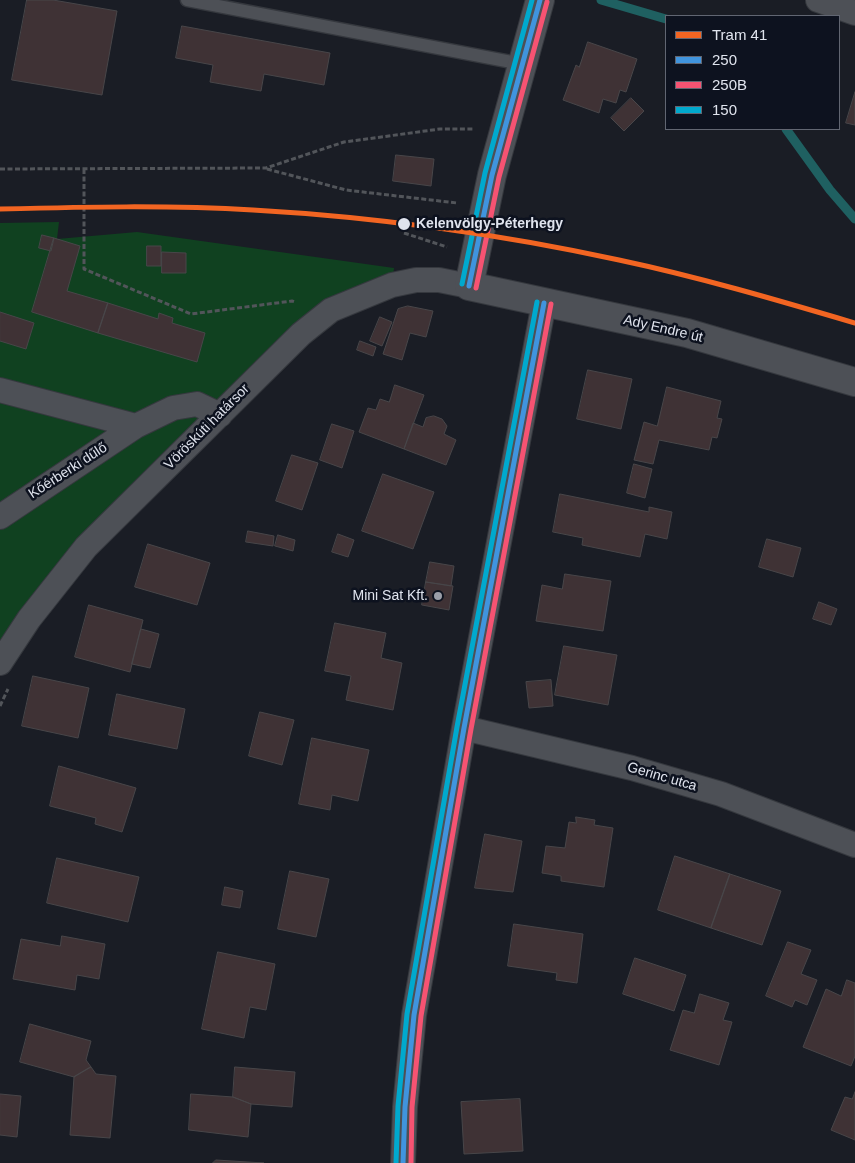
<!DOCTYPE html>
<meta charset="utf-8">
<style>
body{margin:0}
#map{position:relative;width:855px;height:1163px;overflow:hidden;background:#1a1d25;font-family:Arial,sans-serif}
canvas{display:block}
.legend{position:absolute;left:665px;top:15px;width:175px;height:115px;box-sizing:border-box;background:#0d121f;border:1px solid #616672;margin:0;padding:6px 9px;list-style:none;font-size:15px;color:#e0e4ee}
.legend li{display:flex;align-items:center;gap:10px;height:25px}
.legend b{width:25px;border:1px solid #616672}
</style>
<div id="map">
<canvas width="855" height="1163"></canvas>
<ul class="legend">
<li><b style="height:6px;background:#f26522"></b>Tram 41</li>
<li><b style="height:6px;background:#4094de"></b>250</li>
<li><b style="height:6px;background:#f65372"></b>250B</li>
<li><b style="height:6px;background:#00a9ce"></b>150</li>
</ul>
</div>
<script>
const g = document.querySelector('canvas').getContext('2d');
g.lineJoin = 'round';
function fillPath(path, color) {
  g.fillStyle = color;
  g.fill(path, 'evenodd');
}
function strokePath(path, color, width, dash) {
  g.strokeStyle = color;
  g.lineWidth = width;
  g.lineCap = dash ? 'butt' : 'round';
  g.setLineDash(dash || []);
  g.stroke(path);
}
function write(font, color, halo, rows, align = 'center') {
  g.font = font + ' Arial,sans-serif';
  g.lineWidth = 5;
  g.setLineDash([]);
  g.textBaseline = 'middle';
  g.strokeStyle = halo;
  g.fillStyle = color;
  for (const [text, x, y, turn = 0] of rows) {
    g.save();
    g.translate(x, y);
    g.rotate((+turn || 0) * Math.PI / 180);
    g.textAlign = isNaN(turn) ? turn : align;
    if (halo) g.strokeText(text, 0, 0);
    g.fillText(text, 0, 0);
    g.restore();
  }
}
const green = new Path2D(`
 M59,222L57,239L137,232L394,268L392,285L331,310L86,547L0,663V223Z`);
const stream = new Path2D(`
 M601,0L666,19
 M786,129L830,190L855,219`);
const building = new Path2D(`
 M27,0H53L117,11L102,95L12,80Z
 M182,26L330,53L324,85L264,74L261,91L210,82L213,65L176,58Z
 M588,42L637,59L626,92L620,90L616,103L603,99L599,113L563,100L576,65L579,67Z
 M855,92V125L846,123Z
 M631,98L644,111L624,131L611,118Z
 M396,155L434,159L431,186L393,181Z
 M42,235L54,238L51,251L39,248Z
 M54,238L80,246L67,291L108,303L98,333L32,312Z
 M147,246H161V266H147Z
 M162,252L186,253V273H162Z
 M108,303L158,319L159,313L173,318L172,323L205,333L197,362L98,333Z
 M408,306L433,311L426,337L410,333L402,360L383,354L398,309Z
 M0,312L34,323L26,349L0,341Z
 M380,317L392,322L382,346L370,341Z
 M360,341L376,347L373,356L357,350Z
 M588,370L632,379L621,429L577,419Z
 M395,385L424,395L404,449L359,432L368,408L376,410L380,399L389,402Z
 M667,387L721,401L717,418L722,419L717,438L712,437L709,450L659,440L653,464L634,460L644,422L657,426Z
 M434,416L442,419L447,426L444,434L456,440L446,465L404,449L413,423L423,427L426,418Z
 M332,424L354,431L342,468L320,460Z
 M292,455L318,463L302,510L276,501Z
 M634,464L652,469L645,498L627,493Z
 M383,474L434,492L413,549L362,531Z
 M560,494L649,512V507L672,512L667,539L645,534L640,557L582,545L583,538L553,532Z
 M248,531L274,536L273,546L246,542Z
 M338,534L354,540L348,557L332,552Z
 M278,535L295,540L293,551L275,546Z
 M767,539L801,548L793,577L759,567Z
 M148,544L210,563L197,605L135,587Z
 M430,562L454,566L451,586L426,582Z
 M565,574L611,581L603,631L536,621L542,585L562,589Z
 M426,582L453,586L449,610L422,605Z
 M819,602L837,609L831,625L813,619Z
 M89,605L143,620L130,672L75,657Z
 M335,623L386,633L381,658L402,663L393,710L346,700L351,676L325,671Z
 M141,629L159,634L150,668L132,664Z
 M564,646L617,655L608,705L555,695Z
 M33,676L89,688L78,738L22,726Z
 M551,680L553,706L529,708L526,682Z
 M117,694L185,709L177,749L109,735Z
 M260,712L294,720L282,765L249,756Z
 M312,738L369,750L358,801L332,795L330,810L299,804Z
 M59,766L136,788L122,832L95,824L96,818L50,806Z
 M576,817L595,820L594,825L613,828L604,887L561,881V876L542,873L546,846L565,848L569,822L576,823Z
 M485,834L522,841L513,892L475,888Z
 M675,856L730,874L711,928L658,910Z
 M57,858L139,877L128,922L47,903Z
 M290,871L329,879L316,937L278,929Z
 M730,874L781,891L762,945L711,928Z
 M225,887L243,891L240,908L222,905Z
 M514,924L583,934L577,983L556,980L557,973L508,966Z
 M62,936L105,944L99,979L77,975L75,990L13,979L21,939L60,946Z
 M788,942L811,950L801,974L817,980L807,1005L795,1000L792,1007L766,996Z
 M218,952L275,964L266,1010L250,1007L244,1038L202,1029Z
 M635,958L686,975L674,1011L623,994Z
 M847,980L855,983V1056L851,1066L803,1047L826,989L841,996Z
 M700,994L729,1003L723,1020L732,1022L719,1065L670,1050L683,1010L694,1013Z
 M30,1024L91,1041L86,1060L91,1067L74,1077L20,1062Z
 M91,1067L96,1074L116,1076L110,1138L70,1135L74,1077Z
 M235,1067L295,1072L292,1107L251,1104L233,1097Z
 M855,1092V1140L831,1130L845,1097L852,1099Z
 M0,1094L21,1096L17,1137L0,1135Z
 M191,1094L233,1097L251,1104L248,1137L189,1130Z
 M520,1099L523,1151L464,1154L461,1102Z
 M216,1160L264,1163H213Z`);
const path = new Path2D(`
 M0,169L266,168L344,142L440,129H474
 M84,169V269L191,314L292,301L295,302
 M267,169L346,190L457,203
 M404,233L447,247
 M0,706L8,689`);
const service = new Path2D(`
 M187,0L522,64`);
const minor = new Path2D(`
 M818,0L855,13
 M0,390L136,426L173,408L197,404L220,415
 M0,517L136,426
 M0,663L29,619L86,547L301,334L331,310L392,285L416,280H439L469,286
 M464,728L632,768L721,794L855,845
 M403,1163L405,1107L414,1015L464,728L544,303`);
const tertiary = new Path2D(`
 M540,0L492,175L469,286L687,333L855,382`);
const bus1 = new Path2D(`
 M469,286L492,175L540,0
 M403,1163L405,1107L414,1015L464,728L544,303`);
const bus2 = new Path2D(`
 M476,288L499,177L547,2
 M411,1163L412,1107L421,1016L471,729L551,304`);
const bus3 = new Path2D(`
 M462,284L485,173L532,0
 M396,1163L398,1106L407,1014L457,727L537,302`);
const tram1 = new Path2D(`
 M0,209C84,207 168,205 253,210C376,217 499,234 619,260C699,277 777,300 855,323`);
const markers = [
 [404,224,7,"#e0e4ee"],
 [438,596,5,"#9b9ea8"]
];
const stopNames = [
 ["Kelenvölgy-Péterhegy",416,224]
];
const streetNames = [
 ["Ady Endre út",663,329,13],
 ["Vöröskúti határsor",207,427,-45],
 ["Kőérberki dűlő",68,471,-33],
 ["Gerinc utca",662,777,16]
];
const poiNames = [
 ["Mini Sat Kft.",428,596]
];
fillPath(green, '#104120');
strokePath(stream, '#1f6061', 9);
fillPath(building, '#3f3235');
strokePath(building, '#484649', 1);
strokePath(service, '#35383e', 15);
strokePath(minor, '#35383e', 26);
strokePath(tertiary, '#35383e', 30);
strokePath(path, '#52555a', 3, [5, 2.5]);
strokePath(service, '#4d5056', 12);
strokePath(minor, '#4d5056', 24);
strokePath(tertiary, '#4d5056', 28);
strokePath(bus1, '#4094de', 5);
strokePath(bus2, '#f65372', 5);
strokePath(bus3, '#00a9ce', 5);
strokePath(tram1, '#f26522', 5);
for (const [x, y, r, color] of markers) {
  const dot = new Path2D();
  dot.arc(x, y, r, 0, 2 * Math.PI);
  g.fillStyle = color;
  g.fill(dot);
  strokePath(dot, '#0d121f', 2);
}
write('bold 14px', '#e0e4ee', '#0d121f', stopNames, 'left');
write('14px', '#e0e4ee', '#0d121f', streetNames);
write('14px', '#e0e4ee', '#0d121f', poiNames, 'right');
</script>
